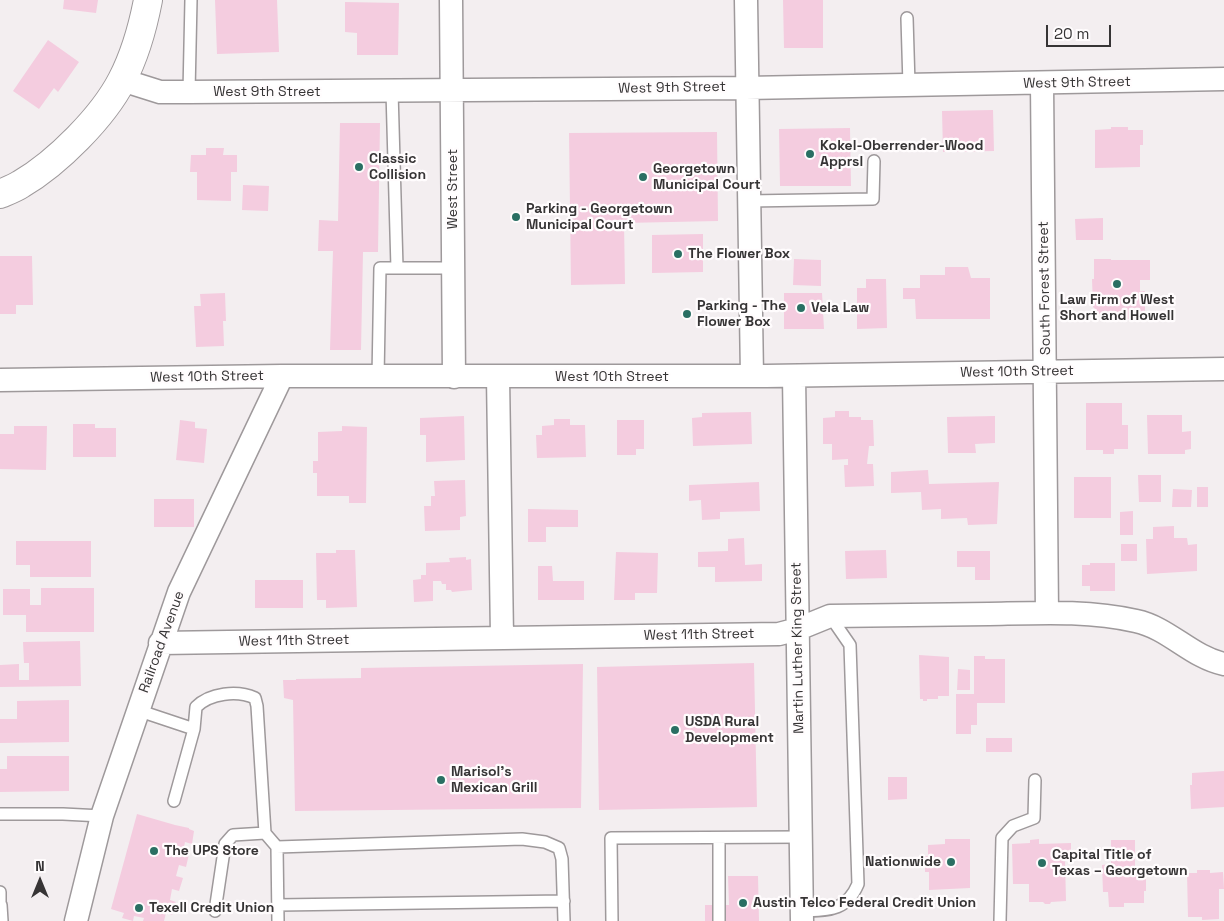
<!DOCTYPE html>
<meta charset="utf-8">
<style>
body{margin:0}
#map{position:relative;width:1224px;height:921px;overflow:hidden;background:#f3eef0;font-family:"Space Grotesk",sans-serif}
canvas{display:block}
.north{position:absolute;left:15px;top:856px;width:50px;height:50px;-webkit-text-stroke:4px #fffcfd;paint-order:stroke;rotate:0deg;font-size:14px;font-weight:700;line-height:20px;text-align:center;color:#363435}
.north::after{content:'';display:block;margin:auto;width:18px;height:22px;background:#363435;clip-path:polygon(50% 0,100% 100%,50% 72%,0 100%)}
.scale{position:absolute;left:1046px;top:25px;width:65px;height:22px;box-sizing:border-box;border:2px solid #363435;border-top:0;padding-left:6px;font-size:15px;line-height:18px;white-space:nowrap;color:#363435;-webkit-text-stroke:4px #fffcfd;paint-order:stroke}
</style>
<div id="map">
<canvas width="1224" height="921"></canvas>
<div class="north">N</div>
<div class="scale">20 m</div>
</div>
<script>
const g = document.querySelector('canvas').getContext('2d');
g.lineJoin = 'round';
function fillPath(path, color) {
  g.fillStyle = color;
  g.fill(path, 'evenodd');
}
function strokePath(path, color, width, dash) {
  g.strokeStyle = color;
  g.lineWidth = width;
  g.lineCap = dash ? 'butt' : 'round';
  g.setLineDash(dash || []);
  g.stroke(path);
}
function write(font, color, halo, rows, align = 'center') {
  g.font = font + ' "Space Grotesk",sans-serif';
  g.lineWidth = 4.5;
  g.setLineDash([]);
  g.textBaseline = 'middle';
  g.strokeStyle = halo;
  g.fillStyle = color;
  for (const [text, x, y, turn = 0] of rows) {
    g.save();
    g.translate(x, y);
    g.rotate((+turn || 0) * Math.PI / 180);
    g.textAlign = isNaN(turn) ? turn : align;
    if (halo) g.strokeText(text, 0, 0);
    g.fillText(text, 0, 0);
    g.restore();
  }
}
const building = new Path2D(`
 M64,0H98L96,13L63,9Z
 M215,0H277L279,52L217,54Z
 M783,0H823V48H784Z
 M345,2L399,3L398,55H357V33L345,32Z
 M48,40L79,62L58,92L54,88L39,109L13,91Z
 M993,110L994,151L943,152L942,111Z
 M340,123H380L378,252H363L361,350H330L333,251H318L319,220L338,221Z
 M1111,127H1128V130H1143V145H1140V167L1095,168V130L1111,129Z
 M850,128L851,186H780L779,129Z
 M717,132L718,221L624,223L625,284L571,285L569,133Z
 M206,148H224L223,155H237V172H231V201L197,200V172H190L191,155H206Z
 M243,185L269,186L268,211L242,210Z
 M1103,218V240H1076L1075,219Z
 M703,234V272L652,273V235Z
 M0,256H32L33,305H16V314H0Z
 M794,259L821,260V286L793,285Z
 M1094,259H1111V260H1150V280H1140V291H1145V319H1108V314H1100L1093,307L1092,279H1094Z
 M945,267H968L971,278H990V319H916L915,299H903V288H920V275H945Z
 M866,279H886L887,328L857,329V288H866Z
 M225,293L226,321H223L224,346L196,347L194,306H201L200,294Z
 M784,293H822L824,329H784Z
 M1086,403H1122V425H1128V449H1114V454H1103V450H1086Z
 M835,411H849V417H861V420H873L874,446H869L867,464H873L874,486L845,487L844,465H848V459L832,460V444H823V418L835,417Z
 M751,412L752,444L693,446L692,418L702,417V413Z
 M1147,415H1182V432L1191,431V449L1185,450V454H1148Z
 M464,416L465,460L426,462V435H420V418Z
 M995,416V443L975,444L976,453H948L947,417Z
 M554,419H570V425H585L586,457L537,458L536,435H542V426L554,425Z
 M180,420L195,422V428L207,429L204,463L176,460Z
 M617,420H644V449H636V455H617Z
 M73,424H95V428H116V457H73Z
 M14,426H47L46,470L0,469V434H14Z
 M342,426L367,427L366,503H349V496H317V473H313V461H318V432L342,431Z
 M928,470L929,484L999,482L997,524L968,525L967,518L941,519V509L922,510L921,492L891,493V472Z
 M1138,475H1161V502H1139Z
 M1074,477H1111V518H1074Z
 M465,480L466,516L460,517V530L425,531L424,506H431V496H435L434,481Z
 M759,482L760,511L720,512V519L702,520L701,500L689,501V485Z
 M1197,487H1208V507H1197Z
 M1173,489L1192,490L1191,507H1172Z
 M154,499H194V527H154Z
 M528,509L578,510V527H546V542H528Z
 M1133,511V535H1120V512Z
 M1174,526V538H1187L1188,545L1197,544V571L1147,574L1146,539H1153V527Z
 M744,538L745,565L762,564V581L715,582V567H698V552L728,551V539Z
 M16,541H91V577H30V565H16Z
 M1121,544H1137V561H1121Z
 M336,550H355L357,607L326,608V600H317L316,553H336Z
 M886,550L887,578L846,579L845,551Z
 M957,551H990V580H975V567H957Z
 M616,552L658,553L657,593H635V600H614Z
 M466,557V560L471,559L472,590L452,592L451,590H446V584H442L441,581H433V601L414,602L413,580L421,579V575H426V563L450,562L449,558Z
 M1090,563H1115V591H1090V586H1082V565H1090Z
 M538,566H552L553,581H584V600H538Z
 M255,580H303V608H255Z
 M41,588H94V632H26V615H3V589H30V605H41Z
 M80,641L81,686L0,687V665L19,664V680H29V663H24L23,642Z
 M919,655L949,657V696H938V699H927V701H923V699H920Z
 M974,656H985V659H1005V703H977V725H971V734H956V694H974Z
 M754,663L757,807L599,810L597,667Z
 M583,664L581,808L295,811L293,700L284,698L283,680H296V679L361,678V668Z
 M958,669L970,670V690H957Z
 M69,700V742L0,743V719H17V701Z
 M986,738H1012V752H986Z
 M7,756H69V791L0,792V769H7Z
 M1224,771V807L1191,809L1190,785H1192V773Z
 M888,777H907V799L888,800Z
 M137,814L175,825L189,828V829L194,831L192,844L185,842L183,852L189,854L186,867L179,865L176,876L183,878L179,891L172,889L170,900L176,902L172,915L166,913L164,921H143L144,918L134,916L133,921L122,918L124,913L111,909Z
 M945,839H970V888L929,890V872H925V856H928V845L945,844Z
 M1039,839V844L1071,843V860H1065L1066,901L1051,902L1050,904H1045L1043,902H1029V884H1013L1012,844L1030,843V840Z
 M1111,840H1135V869H1141V874H1146V891H1144V903H1124V907H1109L1108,892H1103L1102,865L1111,864Z
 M1197,870H1210V873L1223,872L1224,889H1219V919L1202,920V917H1188L1187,873H1197Z
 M728,876H758L759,921H705V905H729Z`);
const lane = new Path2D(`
 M907,18L909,85
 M189,92L191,0
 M748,201L873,199L874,161
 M397,268H453
 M378,377L380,268H397L392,91
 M137,710L194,729L196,707C210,693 237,690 255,698L257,706L265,833L277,847L522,839L545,842L559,848L562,859L564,921
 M174,801L194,729
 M0,814H63L102,816
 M277,847L278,921
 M0,892V905
 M1,905L2,921
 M278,905L564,901
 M215,911L225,844L233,835L265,833
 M802,911C828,910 846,912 858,884L850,645L830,616
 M612,921L611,838L801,837
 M719,921V838
 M1000,921L1002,838L1013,826L1034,818L1035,780`);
const street = new Path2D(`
 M451,0L454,377
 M746,0L752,376
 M122,80L160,92H189L746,88L1224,79
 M1042,84L1047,613
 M794,376L802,921
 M498,377L502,637
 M0,380L282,376H766L1224,369
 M160,643L779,634L798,629L830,616C883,615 936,615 989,614C1038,613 1088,610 1136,621C1169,628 1191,657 1224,664
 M76,921L102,816L179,592L282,376`);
const secondary = new Path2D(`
 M0,194C7,191 15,188 21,184C57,163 103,117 122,80C134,57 143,26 148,0`);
const markers = [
 [810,154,5,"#2a6f63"],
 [359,167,5,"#2a6f63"],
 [643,177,5,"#2a6f63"],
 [516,217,5,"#2a6f63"],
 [678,254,5,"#2a6f63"],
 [1117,284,5,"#2a6f63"],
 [801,308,5,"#2a6f63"],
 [687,314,5,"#2a6f63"],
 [675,730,5,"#2a6f63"],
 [441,780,5,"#2a6f63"],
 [154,851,5,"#2a6f63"],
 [951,862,5,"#2a6f63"],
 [1042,863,5,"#2a6f63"],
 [743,903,5,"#2a6f63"],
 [139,908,5,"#2a6f63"]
];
const streetNames = [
 ["West 9th Street",1077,83,-1],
 ["West 9th Street",672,88,-1],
 ["West 9th Street",267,92],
 ["West Street",453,189,-90],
 ["South Forest Street",1045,288,-91],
 ["West 10th Street",1017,372,-1],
 ["West 10th Street",207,377,-1],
 ["West 10th Street",612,377],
 ["West 11th Street",699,635,-1],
 ["West 11th Street",294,641,-1],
 ["Railroad Avenue",162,642,-70],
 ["Martin Luther King Street",798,648,-91]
];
const poiNames = [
 ["Kokel-Oberrender-Wood",820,146],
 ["Apprsl",820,162],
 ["Classic",369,159],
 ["Collision",369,175],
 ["Georgetown",653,169],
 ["Municipal Court",653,185],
 ["Parking - Georgetown",526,209],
 ["Municipal Court",526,225],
 ["The Flower Box",688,254],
 ["Law Firm of West",1117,300,"center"],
 ["Short and Howell",1117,316,"center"],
 ["Parking - The",697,306],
 ["Flower Box",697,322],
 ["Vela Law",811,308],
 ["USDA Rural",685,722],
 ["Development",685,738],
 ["Marisol’s",451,772],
 ["Mexican Grill",451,788],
 ["The UPS Store",164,851],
 ["Capital Title of",1052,855],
 ["Texas – Georgetown",1052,871],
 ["Nationwide",941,862,"right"],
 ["Austin Telco Federal Credit Union",753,903],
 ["Texell Credit Union",149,908]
];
fillPath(building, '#f4ccdf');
strokePath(lane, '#9e999b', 14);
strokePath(street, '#9e999b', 25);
strokePath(secondary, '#9e999b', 30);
strokePath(lane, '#fff', 11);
strokePath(street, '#fff', 22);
strokePath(secondary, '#fff', 28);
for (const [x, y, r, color] of markers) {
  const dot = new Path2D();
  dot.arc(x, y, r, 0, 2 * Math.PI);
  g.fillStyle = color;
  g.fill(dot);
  strokePath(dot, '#fffcfd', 2);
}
write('14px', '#363435', '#fffcfd', streetNames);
write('bold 14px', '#363435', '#fffcfd', poiNames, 'left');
</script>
